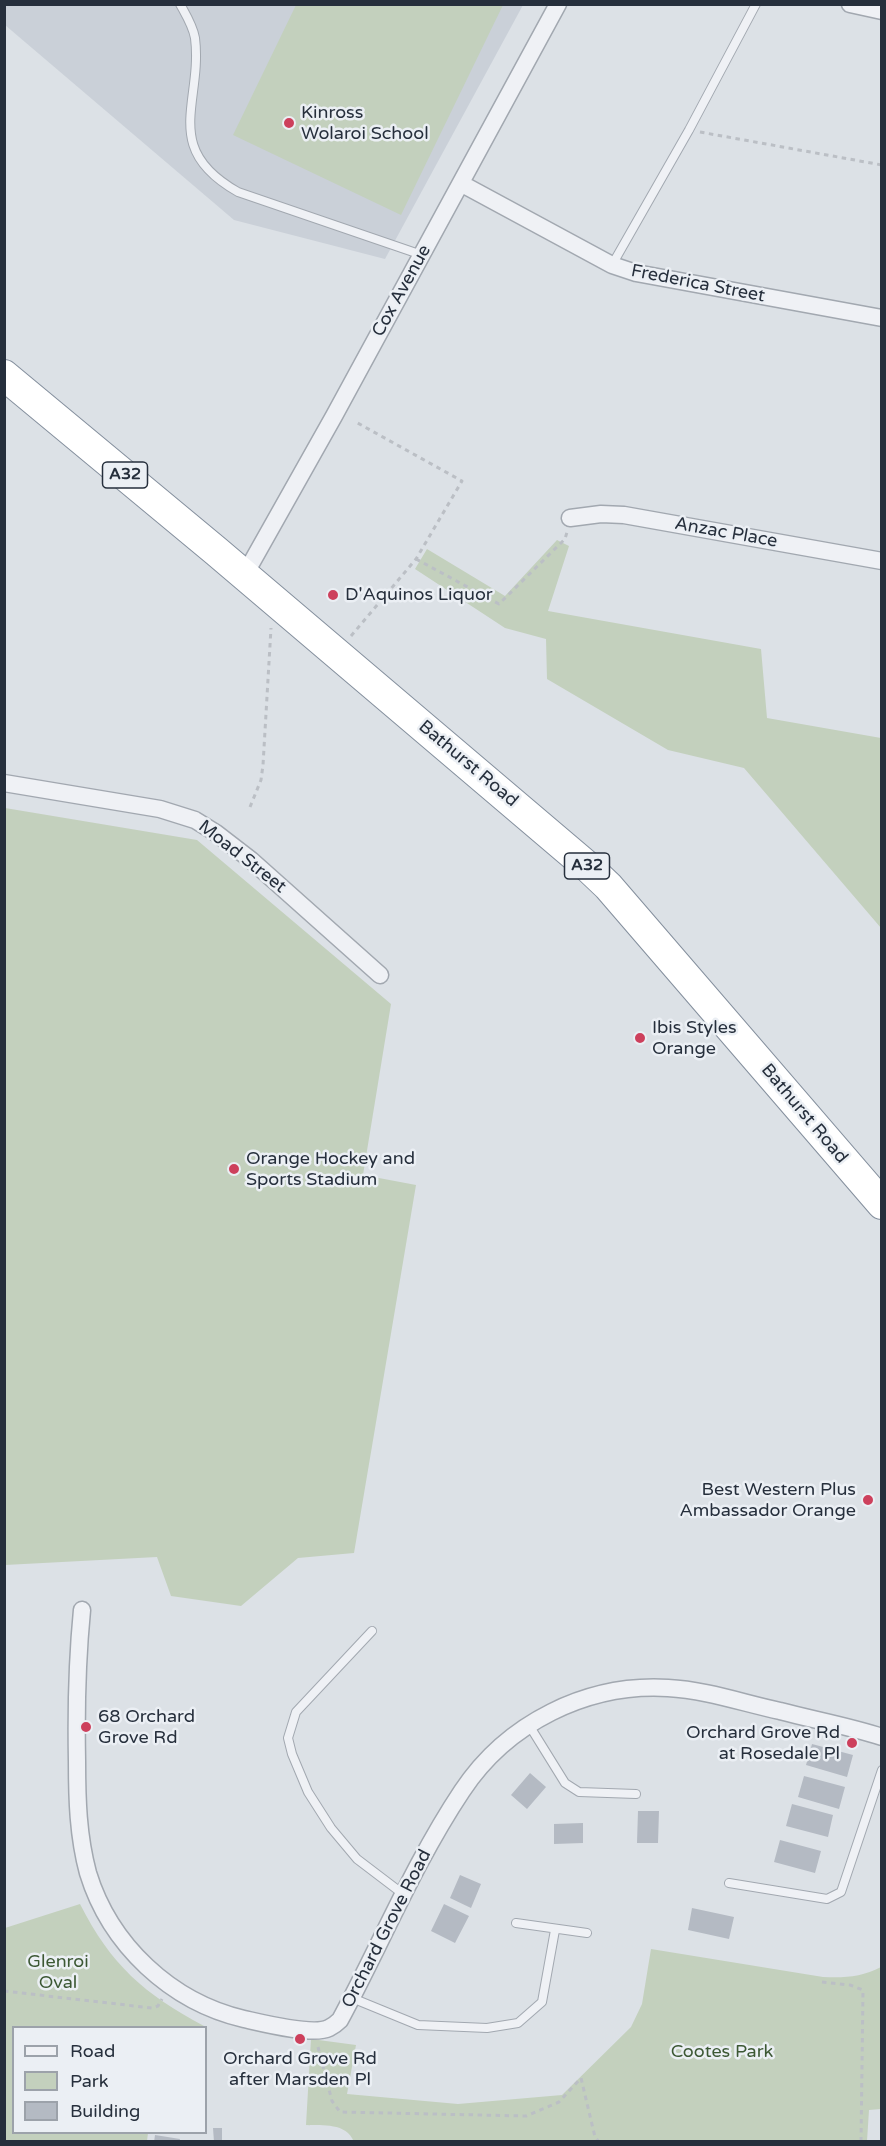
<!DOCTYPE html>
<style>
body{margin:0}
#map{position:relative;width:886px;height:2146px;overflow:hidden;background:#dce1e6;font-family:"Varela Round",sans-serif}
canvas{display:block}
.frame{position:absolute;inset:0;border:6px solid #262f3c;pointer-events:none}
.legend{position:absolute;left:12px;top:2026px;width:195px;height:108px;box-sizing:border-box;background:#ebeff4;border:2px solid #9ca2aa;margin:0;padding:8px 10px;list-style:none;font-size:18px;color:#262f3c}
.legend li{display:flex;align-items:center;gap:12px;height:30px}
.legend b{width:30px;border:2px solid #9ca2aa}
</style>
<div id="map">
<canvas width="886" height="2146"></canvas>
<div class="frame"></div>
<ul class="legend">
<li><b style="height:8px;background:#eff1f5"></b>Road</li>
<li><b style="height:16px;background:#c3d0bd"></b>Park</li>
<li><b style="height:16px;background:#b4bac3"></b>Building</li>
</ul>
</div>
<script>
const g = document.querySelector('canvas').getContext('2d');
g.lineJoin = 'round';
function fillPath(path, color) {
  g.fillStyle = color;
  g.fill(path, 'evenodd');
}
function strokePath(path, color, width, dash) {
  g.strokeStyle = color;
  g.lineWidth = width;
  g.lineCap = dash ? 'butt' : 'round';
  g.setLineDash(dash || []);
  g.stroke(path);
}
function write(font, color, halo, rows, align = 'center') {
  g.font = font + ' "Varela Round",sans-serif';
  g.lineWidth = 5;
  g.setLineDash([]);
  g.textBaseline = 'middle';
  g.strokeStyle = halo;
  g.fillStyle = color;
  for (const [text, x, y, turn = 0] of rows) {
    g.save();
    g.translate(x, y);
    g.rotate((+turn || 0) * Math.PI / 180);
    g.textAlign = isNaN(turn) ? turn : align;
    if (halo) g.strokeText(text, 0, 0);
    g.fillText(text, 0, 0);
    g.restore();
  }
}
const built = new Path2D(`
 M5,4L523,5L385,259L234,220L5,25Z`);
const green = new Path2D(`
 M296,5H503L401,215L233,135Z
 M557,540L569,546L548,611L761,649L767,718L881,738V928L744,768L668,750L547,679L546,639L505,628L415,569L427,549L505,596Z
 M5,808L197,840L391,1004L363,1175L416,1185L354,1553L298,1558L241,1606L171,1596L157,1557L5,1565Z
 M80,1904C111,1965 144,1994 204,2026L203,2028H14V2132L148,2133L147,2141H5V1928Z
 M651,1949L823,1977C845,1978 862,1977 881,1967V2109L869,2110L867,2141L354,2142C346,2122 323,2126 306,2125L311,2039L356,2045L347,2094L458,2104L562,2095L631,2027L642,2004Z`);
const building = new Path2D(`
 M812,1744L853,1755L847,1777L806,1765Z
 M530,1773L546,1787L527,1809L511,1795Z
 M804,1776L845,1787L839,1809L798,1797Z
 M792,1804L833,1815L828,1837L786,1826Z
 M638,1811H659L658,1843H637Z
 M583,1823V1843L554,1844V1824Z
 M780,1840L821,1851L815,1873L774,1862Z
 M460,1875L481,1884L471,1908L450,1898Z
 M444,1904L469,1916L455,1943L431,1931Z
 M692,1908L734,1917L729,1939L688,1930Z
 M213,2128H222V2142H214Z
 M155,2135L180,2139L179,2142H154Z`);
const path = new Path2D(`
 M700,132L882,165
 M416,559L499,604L565,539L567,532
 M351,636L416,559L462,481L354,421
 M250,807L261,780L263,765L271,628
 M822,1982L850,1985L863,1990L861,2142
 M4,1991L152,2008L158,2006L162,1999
 M318,2047L332,2101L340,2112L526,2116L559,2102L581,2078L595,2137L599,2142`);
const lane = new Path2D(`
 M180,4C186,15 193,26 195,38C203,102 160,148 238,192L422,255
 M612,265L689,130L756,4
 M372,1631L296,1712L288,1738L292,1754L308,1792L331,1828L357,1859L403,1894
 M529,1725L565,1783L579,1792L636,1794
 M729,1883L827,1899L841,1892L882,1770
 M516,1923L587,1933
 M352,1998L418,2025L487,2028L518,2023L542,2002L555,1930`);
const street = new Path2D(`
 M850,4L882,11
 M462,184L612,265L636,273L882,318
 M570,518L601,514L624,515L882,561
 M244,576L334,416L558,4
 M4,783L160,809L195,820L216,833L251,860L380,975
 M82,1610C77,1661 76,1710 77,1761C77,1799 78,1836 88,1873C110,1945 171,2002 244,2019C262,2023 313,2036 329,2028C333,2026 337,2023 340,2020C381,1944 414,1863 462,1791C507,1723 587,1683 668,1688C706,1690 743,1703 780,1711C814,1720 848,1726 882,1737`);
const highway = new Path2D(`
 M4,375L216,551L588,867L608,886L882,1204`);
const markers = [
 [289,123,6,"#cd405c"],
 [333,595,6,"#cd405c"],
 [640,1038,6,"#cd405c"],
 [234,1169,6,"#cd405c"],
 [868,1500,6,"#cd405c"],
 [86,1727,6,"#cd405c"],
 [852,1743,6,"#cd405c"],
 [300,2039,6,"#cd405c"]
];
const shields = [
 [125,475,45],
 [587,866,45]
];
const shieldNames = [
 ["A32",125,475],
 ["A32",587,866]
];
const poiNames = [
 ["Kinross",301,113],
 ["Wolaroi School",301,134],
 ["D'Aquinos Liquor",345,595],
 ["Ibis Styles",652,1028],
 ["Orange",652,1049],
 ["Orange Hockey and",246,1159],
 ["Sports Stadium",246,1180],
 ["Best Western Plus",856,1490,"right"],
 ["Ambassador Orange",856,1511,"right"],
 ["68 Orchard",98,1717],
 ["Grove Rd",98,1738],
 ["Orchard Grove Rd",840,1733,"right"],
 ["at Rosedale Pl",840,1754,"right"],
 ["Orchard Grove Rd",300,2059,"center"],
 ["after Marsden Pl",300,2080,"center"]
];
const streetNames = [
 ["Frederica Street",698,284,11],
 ["Cox Avenue",402,291,-61],
 ["Anzac Place",726,533,10],
 ["Bathurst Road",468,764,40],
 ["Moad Street",242,857,38],
 ["Bathurst Road",804,1114,50],
 ["Orchard Grove Road",387,1929,-63]
];
const parkNames = [
 ["Glenroi",58,1962],
 ["Oval",58,1983],
 ["Cootes Park",722,2052]
];
fillPath(built, '#cad0d8');
fillPath(green, '#c3d0bd');
fillPath(building, '#b4bac3');
strokePath(lane, '#a2a8b0', 10);
strokePath(street, '#a2a8b0', 19);
strokePath(highway, '#848f9d', 32);
strokePath(path, '#bbbfc5', 3, [4.5, 4.5]);
strokePath(lane, '#eff1f5', 8);
strokePath(street, '#eff1f5', 16);
strokePath(highway, '#fff', 30);
for (const [x, y, r, color] of markers) {
  const dot = new Path2D();
  dot.arc(x, y, r, 0, 2 * Math.PI);
  g.fillStyle = color;
  g.fill(dot);
  strokePath(dot, '#ebeff4', 2);
}
for (const [x, y, w] of shields) {
  const box = new Path2D();
  box.roundRect(x - w / 2, y - 13, w, 26, 4.5);
  g.fillStyle = '#ebeff4';
  g.fill(box);
  strokePath(box, '#262f3c', 1.5);
}
write('bold 16px', '#262f3c', null, shieldNames);
write('18px', '#262f3c', '#ebeff4', poiNames, 'left');
write('18px', '#262f3c', '#ebeff4', streetNames);
write('18px', '#3c5834', '#ebeff4', parkNames);
</script>
